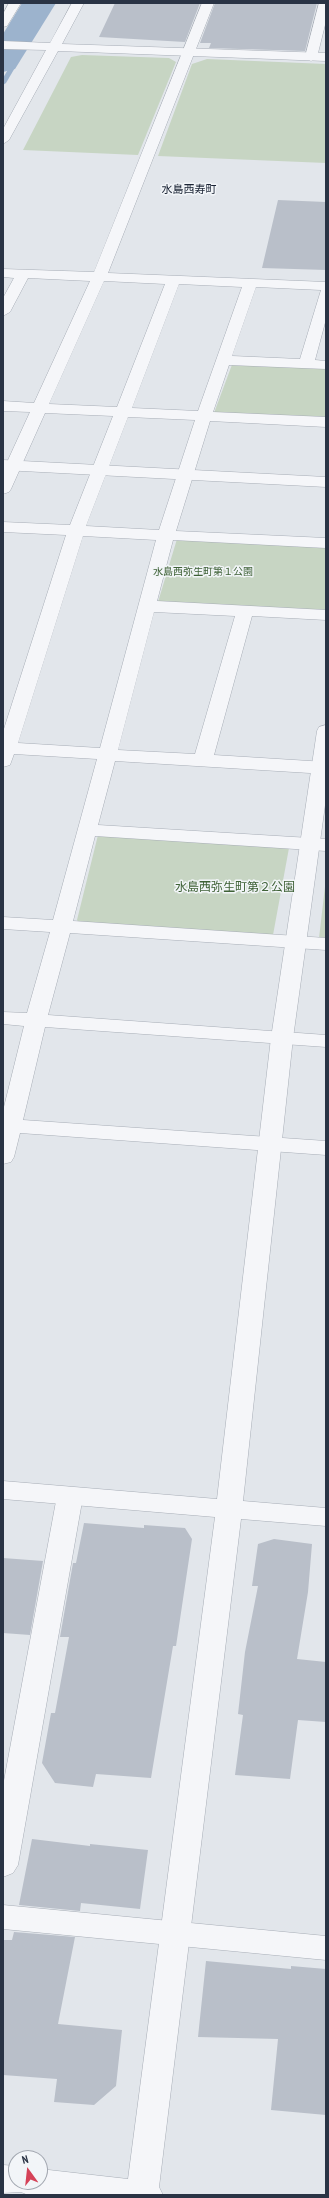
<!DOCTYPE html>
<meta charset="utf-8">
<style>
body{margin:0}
#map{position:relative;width:329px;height:2198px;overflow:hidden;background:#e2e6eb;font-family:"PT Sans Narrow",sans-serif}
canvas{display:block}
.frame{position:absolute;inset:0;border:4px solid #293344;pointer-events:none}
.north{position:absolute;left:8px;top:2150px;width:40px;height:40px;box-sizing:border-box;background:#f2f5f8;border:1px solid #a2a7b0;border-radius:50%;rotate:345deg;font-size:11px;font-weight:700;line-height:16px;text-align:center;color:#293344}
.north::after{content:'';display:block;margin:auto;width:14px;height:18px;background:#d54258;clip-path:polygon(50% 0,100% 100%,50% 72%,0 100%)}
</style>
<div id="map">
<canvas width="329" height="2198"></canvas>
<div class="frame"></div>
<div class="north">N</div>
</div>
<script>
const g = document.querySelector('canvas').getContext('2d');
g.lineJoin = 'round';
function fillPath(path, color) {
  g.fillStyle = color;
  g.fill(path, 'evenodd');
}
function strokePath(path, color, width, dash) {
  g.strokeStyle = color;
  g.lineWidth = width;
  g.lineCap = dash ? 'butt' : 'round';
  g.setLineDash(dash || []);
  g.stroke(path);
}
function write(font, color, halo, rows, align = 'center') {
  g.font = font + ' "PT Sans Narrow","Noto Sans JP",sans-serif';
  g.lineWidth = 3;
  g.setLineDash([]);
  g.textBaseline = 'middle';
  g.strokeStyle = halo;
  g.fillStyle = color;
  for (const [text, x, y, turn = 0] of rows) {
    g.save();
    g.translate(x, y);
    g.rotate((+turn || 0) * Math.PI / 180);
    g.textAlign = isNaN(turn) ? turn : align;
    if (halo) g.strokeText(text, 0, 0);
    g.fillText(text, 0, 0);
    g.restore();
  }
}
const green = new Path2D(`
 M82,55L169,58L176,62L138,155L23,150L71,57Z
 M207,59L326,64V163L158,156L192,64Z
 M233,362L326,367V419L214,413Z
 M177,539L326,548V611L158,602Z
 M98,835L289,848L273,935L79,923L77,920Z
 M326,878V938H319Z`);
const stream = new Path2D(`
 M47,3H53L6,83L3,85V78Z`);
const river = new Path2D(`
 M22,3H56L15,69L3,72V34Z`);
const building = new Path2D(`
 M115,3H200L185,42L99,37Z
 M215,3H317L305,51L209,48L211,43H200Z
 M278,200L326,202V270L262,268Z
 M84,1523L144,1528V1525L185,1528L192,1539L176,1646H173L151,1778L96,1774L93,1787L55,1783L42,1763L51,1713H55L69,1637H60L73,1563H76Z
 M274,1539L312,1544L308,1592L297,1659L326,1662V1722L298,1720L290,1779L235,1775L243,1715L238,1714L245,1652L258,1586H252L258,1544Z
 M3,1558L43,1561L30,1635L3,1633Z
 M32,1839L90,1846V1844L148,1850L140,1909L81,1903L80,1911L19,1905Z
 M14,1932L75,1937L58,2024L122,2030L116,2086L94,2105L54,2102L57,2079L3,2075V1940H12Z
 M206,1961L291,1969V1966L326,1969V2115L271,2110L278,2039L198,2037Z`);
const minor = new Path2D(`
 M202,3H214L108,273L326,282V319L315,360L326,361V369L229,365L213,412L326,417V427L210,421L176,531L326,538V548L173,540L157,601L326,610V620L252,616L214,755L326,762V774L115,761L98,825L326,839V851L95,836L73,921L326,938V950L70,933L48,1015L326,1035V1047L45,1027L23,1120L326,1141V1155L20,1133L14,1157L11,1162L3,1164V1111L24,1026L3,1024V1012L27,1013L50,932L3,929V917L53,920L97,759L14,754L10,765L3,767V732L66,535L3,532V522L70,525L113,416L45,413L11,489L9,492L3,494V471L30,412L3,411V401L34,403L90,281L28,278L10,312L3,316V298L14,278L3,277V269L94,272ZM104,281L165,284L117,407L49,404ZM179,284L242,287L198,411L132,408ZM256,287L321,290L300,359L232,356ZM128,417L195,420L159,530L86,526ZM83,536L156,540L100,748L18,743ZM154,612L235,616L195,754L118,750Z
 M319,3H326V21L317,57L311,61L305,57Z
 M70,1487L79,1490L83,1496L18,1865L13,1873L3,1877V1786L57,1496L61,1490Z
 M3,1905L326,1936V1960L3,1929Z`);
const tertiary = new Path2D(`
 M9,3H21L7,26L3,27V14Z
 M72,3H84L62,44L326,53V61L58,51L9,140L3,144V129L46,50L3,49V41L50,43Z
 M3,460L326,477V487L3,470Z
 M326,725V798L293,1038L243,1501L326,1508V1526L241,1519L159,2187L163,2195H28L21,2192L3,2193V2165L16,2166V2182H40V2169L128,2179L215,1517L3,1499V1481L217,1499L271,1038L317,731L319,727Z`);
const farParknames = [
 ["水島西弥生町第１公園",203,572]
];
const farNeighbourhoodnames = [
 ["水島西寿町",189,190]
];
const parkNames = [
 ["水島西弥生町第２公園",235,888]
];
fillPath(green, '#c7d5c3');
fillPath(stream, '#9cb3cd');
fillPath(river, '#9cb3cd');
fillPath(building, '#b9bfc9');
strokePath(minor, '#a7adb6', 1);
strokePath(tertiary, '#a7adb6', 1);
fillPath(minor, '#f5f6f9');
fillPath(tertiary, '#f5f6f9');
write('10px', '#3e6136', '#f2f5f8', farParknames);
write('11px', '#1b2435', '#f2f5f8', farNeighbourhoodnames);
write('12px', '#3e6136', '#f2f5f8', parkNames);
</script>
